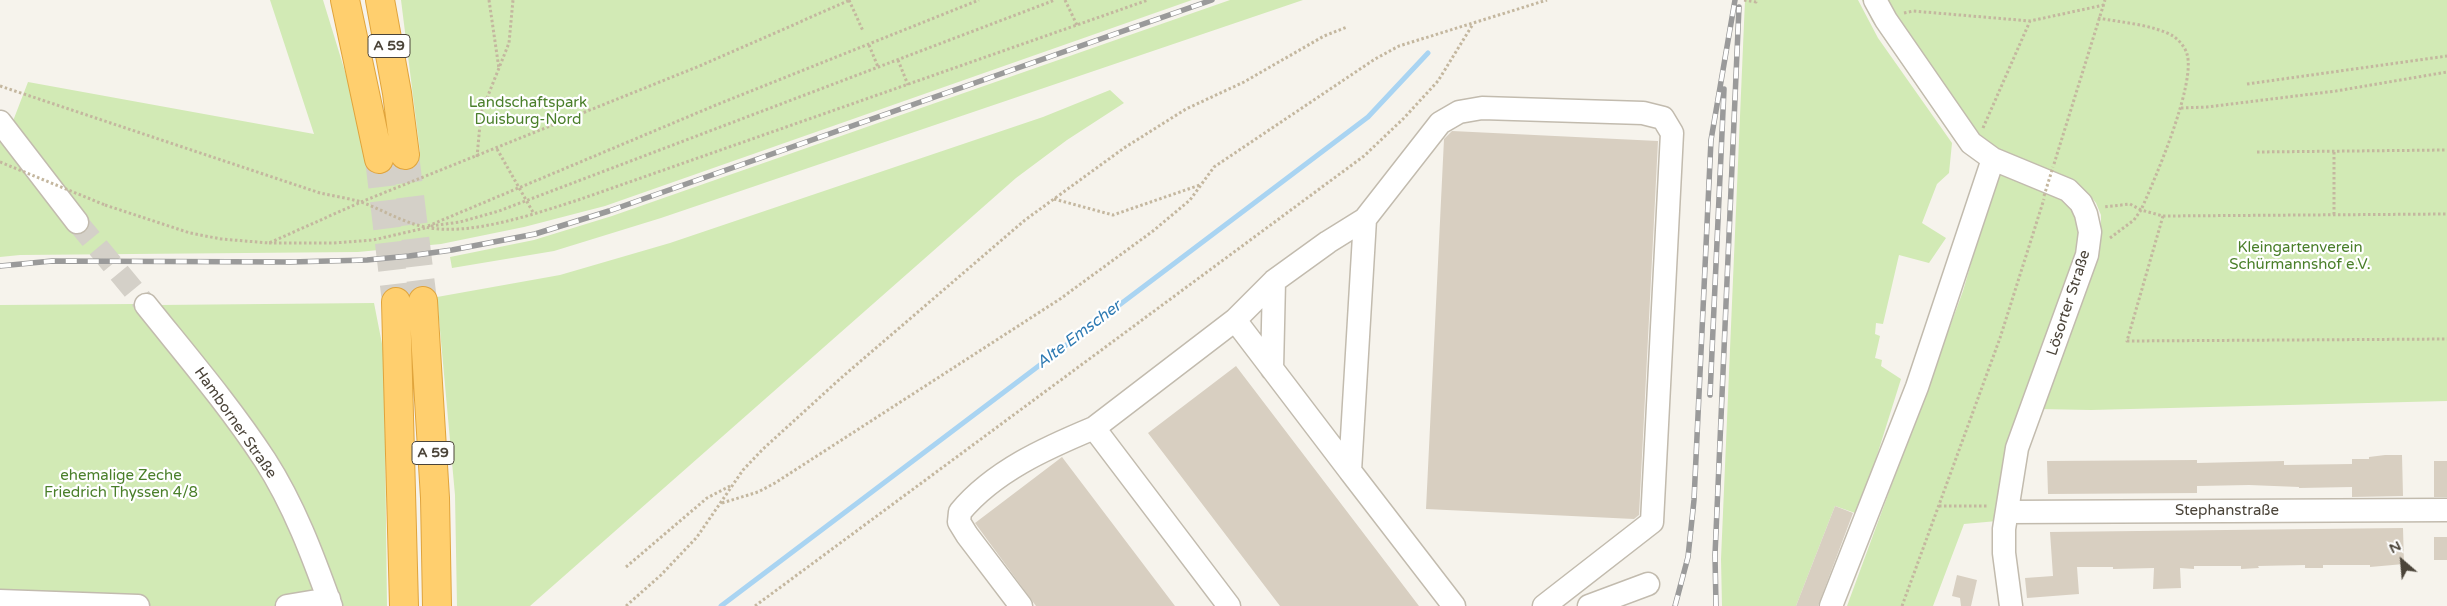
<!DOCTYPE html>
<meta charset="utf-8">
<style>
body{margin:0}
#map{position:relative;width:2447px;height:606px;overflow:hidden;background:#f6f3ec;font-family:"Varela Round",sans-serif}
canvas{display:block}
.north{position:absolute;left:2377px;top:536px;width:50px;height:50px;-webkit-text-stroke:4px #fff;paint-order:stroke;rotate:333deg;font-size:14px;font-weight:700;line-height:20px;text-align:center;color:#4b4439}
.north::after{content:'';display:block;margin:auto;width:18px;height:22px;background:#4b4439;clip-path:polygon(50% 0,100% 100%,50% 72%,0 100%)}
</style>
<div id="map">
<canvas width="2447" height="606"></canvas>
<div class="north">N</div>
</div>
<script>
const g = document.querySelector('canvas').getContext('2d');
g.lineJoin = 'round';
function fillPath(path, color) {
  g.fillStyle = color;
  g.fill(path, 'evenodd');
}
function strokePath(path, color, width, dash) {
  g.strokeStyle = color;
  g.lineWidth = width;
  g.lineCap = dash ? 'butt' : 'round';
  g.setLineDash(dash || []);
  g.stroke(path);
}
function write(font, color, halo, rows, align = 'center') {
  g.font = font + ' "Varela Round",sans-serif';
  g.lineWidth = 4.5;
  g.setLineDash([]);
  g.textBaseline = 'middle';
  g.strokeStyle = halo;
  g.fillStyle = color;
  for (const [text, x, y, turn = 0] of rows) {
    g.save();
    g.translate(x, y);
    g.rotate((+turn || 0) * Math.PI / 180);
    g.textAlign = isNaN(turn) ? turn : align;
    if (halo) g.strokeText(text, 0, 0);
    g.fillText(text, 0, 0);
    g.restore();
  }
}
const green = new Path2D(`
 M270,0H323L355,104L365,159L420,152L401,0H1192L605,206L524,227L441,244L358,252L20,255L0,257V136L66,222L90,221L13,121L28,82L314,134Z
 M1230,0H1303L661,218L554,251L452,268L450,257L534,240L612,216Z
 M1745,0H1858L1878,38L1952,143L1949,173L1937,184L1922,223L1946,238L1929,263L1899,255L1883,324L1876,323L1875,334L1880,336L1875,358L1882,360L1881,366L1901,379L1868,484L1855,513L1835,506L1796,606H1722L1721,559Z
 M1862,0H1867L1957,138L1954,140L1872,21Z
 M1885,0H2447V401L2091,410L2039,409L2101,234V215L2096,203L2088,193L2080,186L2011,158L1977,135Z
 M1110,90L1124,103L1067,140L1016,178L530,606H457L455,495L437,297L560,275L670,243L1043,117Z
 M2003,172L2072,204L2082,234L1997,521L1964,524L1933,606H1847L1963,291L1995,181Z
 M374,303L384,354L387,606H343L311,522L282,469L158,305Z
 M133,304L252,455L287,518L321,606H0V305Z`);
const stream = new Path2D(`
 M721,606L1368,117L1428,53`);
const building = new Path2D(`
 M1452,131L1658,141L1639,515L1634,519L1426,509L1444,139Z
 M1236,366L1419,606H1280L1148,433Z
 M2385,455H2402L2403,496L2352,497V487L2299,488V487L2249,485L2197,486V493L2048,494L2047,461L2197,460V463L2284,461V465L2352,464V459H2369V457Z
 M1062,457L1175,606H1036L975,523Z
 M2434,461H2447V497H2434Z
 M1835,506L1853,513L1818,606H1796Z
 M2403,528L2404,564L2370,567V565H2323V568H2305V565L2258,566L2259,568L2241,569V566H2194V569L2180,568L2181,588L2153,589L2154,568L2113,569V567H2077L2079,594L2027,598L2025,578L2053,576L2050,532Z
 M2434,537H2447V560H2434Z
 M1957,575L1977,580L1971,606H1961L1960,598L1952,596Z`);
const minorTunnel = new Path2D(`
 M77,222L146,305`);
const highwayTunnel = new Path2D(`
 M405,155L423,301
 M379,159L396,302`);
const path = new Path2D(`
 M489,0L499,69
 M849,0L863,31
 M1065,0L1077,25
 M1744,0L1756,2V0
 M1904,13L1913,11L2030,21L2104,5
 M2098,18C2119,22 2155,25 2173,36C2179,40 2185,47 2187,54C2196,84 2155,179 2141,210L2130,204L2104,207
 M869,45L878,67
 M898,60L908,85
 M2247,84L2447,56
 M0,86L320,193C333,196 348,198 361,202C383,210 402,222 425,227C470,237 537,213 581,199L1148,0
 M2181,108L2207,107L2336,91L2447,72
 M1983,128L2030,21
 M497,149L534,214
 M2257,152L2446,150
 M2334,152V215
 M477,157L481,113L509,43L513,0
 M2054,164L2105,0
 M1054,199L1113,215L1200,185
 M105,205L190,233L221,239L269,243L361,202L702,65L850,0
 M2163,216L2127,341L2447,339
 M428,226L716,105L979,0
 M431,226L460,222L499,211L1055,0
 M2110,238L2134,220L2141,210L2163,216L2447,214
 M269,243H334L373,240L425,228
 M722,503L758,492L775,483L1060,299L1153,231L1190,200L1214,167L1375,59L1399,46L1547,0
 M1939,506H1989
 M626,567L707,498L730,486
 M626,606L661,575L697,537L743,470L763,449L841,378L1025,220L1124,148L1186,109L1244,82L1324,36L1347,27
 M755,606L1364,156L1404,118L1438,81L1473,24
 M1902,606L2000,338L2044,199`);
const minor = new Path2D(`
 M1875,0L1886,20L1971,143L1993,159L2068,190L2081,203L2086,214L2090,232L2087,255L2017,448L2004,529V553L2011,606
 M0,122L77,222
 M146,305C186,355 229,405 265,460C294,505 313,556 331,606
 M1235,320L1274,281L1328,242L1365,219
 M1272,369L1274,281
 M2007,512L2447,510
 M0,601L138,606
 M287,606L329,599
 M1021,606L967,535L959,522L960,512C994,471 1046,448 1094,428
 M1229,606L1094,428L1235,320L1350,471
 M1454,606L1350,471L1365,219L1440,123L1459,112L1482,108L1643,113L1663,118L1672,133L1652,522L1544,606
 M1589,606L1648,584
 M1831,606L1917,387L1993,159`);
const highway = new Path2D(`
 M345,0L379,159
 M380,0L397,93L405,155
 M423,301L435,498L437,606
 M396,302L404,606`);
const rail = new Path2D(`
 M0,266L52,261L290,262L367,260L409,256L452,250L535,234L609,211L1212,0
 M1710,395L1724,89
 M1675,606L1688,557L1694,500L1711,140L1735,0
 M1716,606L1715,555L1739,7`);
const pathBridge = new Path2D(`
 M0,162L105,205
 M2044,196L2053,167`);
const shields = [
 [389,46,42],
 [433,453,42]
];
const shieldNames = [
 ["A 59",389,46],
 ["A 59",433,453]
];
const parkNames = [
 ["Landschaftspark",528,103],
 ["Duisburg-Nord",528,120],
 ["Kleingartenverein",2300,248],
 ["Schürmannshof e.V.",2300,265],
 ["ehemalige Zeche",121,476],
 ["Friedrich Thyssen 4/8",121,493]
];
const streetNames = [
 ["Lösorter Straße",2069,303,-72],
 ["Hamborner Straße",235,423,55],
 ["Stephanstraße",2227,511]
];
const waterNames = [
 ["Alte Emscher",1079,335,-37]
];
fillPath(green, '#d2eab5');
strokePath(stream, '#a9d4f2', 5);
fillPath(building, '#d8cfc1');
strokePath(minorTunnel, '#d4d0c8', 22, [22, 11]);
strokePath(highwayTunnel, '#d4d0c8', 28, [28, 14]);
strokePath(minor, '#c2bbae', 25);
strokePath(highway, '#e0a43c', 30);
strokePath(path, '#c4b79f', 3, [2.5, 2.5]);
strokePath(minor, '#fff', 22);
strokePath(highway, '#ffcf6e', 28);
strokePath(rail, '#9a9a9a', 5.5);
strokePath(rail, '#fff', 4, [11]);
strokePath(pathBridge, '#c4b79f', 3, [2.5, 2.5]);
for (const [x, y, w] of shields) {
  const box = new Path2D();
  box.roundRect(x - w / 2, y - 11.5, w, 23, 4);
  g.fillStyle = '#fff';
  g.fill(box);
  strokePath(box, '#4b4439', 1);
}
write('bold 14px', '#4b4439', null, shieldNames);
write('15px', '#4a7f2a', '#fff', parkNames);
write('15px', '#4b4439', '#fff', streetNames);
write('italic 16px', '#2e7ab2', '#fff', waterNames);
</script>
